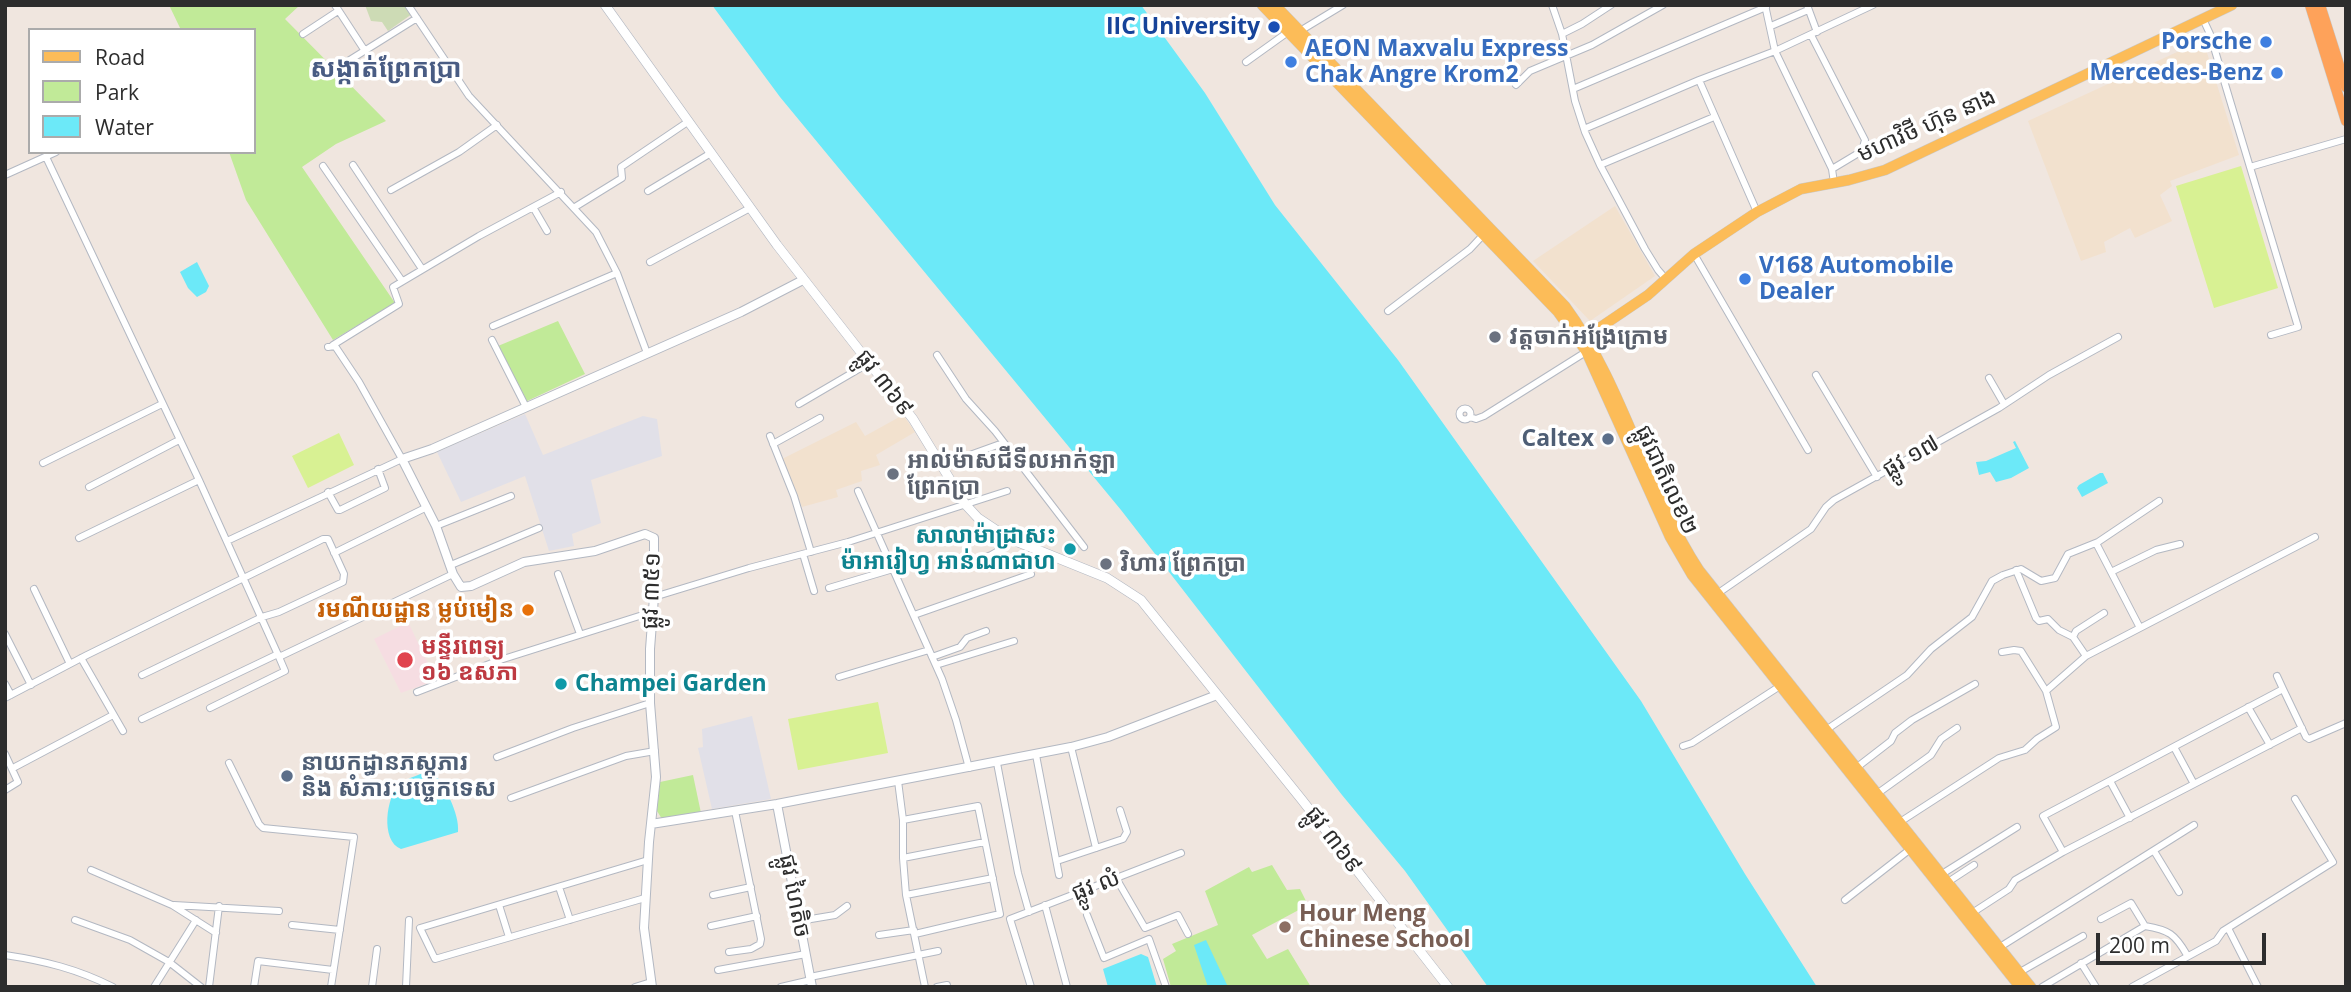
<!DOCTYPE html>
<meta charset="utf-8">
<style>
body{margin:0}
#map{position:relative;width:2351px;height:992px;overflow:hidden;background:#f0e6df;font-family:"Open Sans",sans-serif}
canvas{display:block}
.frame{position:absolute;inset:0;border:7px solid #2d2d2d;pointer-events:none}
.legend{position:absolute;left:28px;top:28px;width:228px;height:126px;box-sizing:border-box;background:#fff;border:2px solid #ababab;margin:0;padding:9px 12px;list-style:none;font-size:21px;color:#2d2d2d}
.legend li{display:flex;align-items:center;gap:14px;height:35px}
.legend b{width:35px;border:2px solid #ababab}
.scale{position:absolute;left:2096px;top:933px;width:170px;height:32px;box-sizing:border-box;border:4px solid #2d2d2d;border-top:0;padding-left:9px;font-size:21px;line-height:24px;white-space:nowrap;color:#2d2d2d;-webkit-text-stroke:5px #fff;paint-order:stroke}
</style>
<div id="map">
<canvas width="2351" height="992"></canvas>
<div class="frame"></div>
<ul class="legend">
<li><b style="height:9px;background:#fcbc58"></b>Road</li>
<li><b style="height:19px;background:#c1ea98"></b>Park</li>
<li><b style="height:19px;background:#6ce9f8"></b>Water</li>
</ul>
<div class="scale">200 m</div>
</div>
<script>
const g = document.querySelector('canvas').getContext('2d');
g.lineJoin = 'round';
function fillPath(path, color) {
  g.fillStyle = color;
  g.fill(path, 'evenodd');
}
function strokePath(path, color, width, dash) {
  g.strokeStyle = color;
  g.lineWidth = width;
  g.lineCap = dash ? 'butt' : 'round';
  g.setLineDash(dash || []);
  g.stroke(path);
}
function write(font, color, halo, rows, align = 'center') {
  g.font = font + ' "Open Sans","Noto Sans Khmer",sans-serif';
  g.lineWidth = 7;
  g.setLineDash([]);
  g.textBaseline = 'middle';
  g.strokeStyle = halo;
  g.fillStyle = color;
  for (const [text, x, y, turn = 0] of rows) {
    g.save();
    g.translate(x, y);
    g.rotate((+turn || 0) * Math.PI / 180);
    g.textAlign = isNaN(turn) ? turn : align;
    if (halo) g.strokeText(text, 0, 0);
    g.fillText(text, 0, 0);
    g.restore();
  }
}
const industrial = new Path2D(`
 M525,414L543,455L643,416L657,419L662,456L591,480L601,523L572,534L574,546L549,551L525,476L461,502L437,452Z
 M752,716L771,799L712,809L698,748L703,747L702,729Z`);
const education = new Path2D(`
 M2203,40L2239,155L2170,181L2172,186L2160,195L2172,221L2135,238L2130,228L2104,242L2106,252L2081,261L2028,121Z
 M1615,206L1655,276L1590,321L1533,261Z
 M903,415L915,432L876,455L880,465L861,471L862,481L836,490L838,497L802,507L782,459L856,422L865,436Z`);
const medical = new Path2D(`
 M408,622L436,680L401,693L374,639Z`);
const green = new Path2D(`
 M169,5H300L285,19L386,121L336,144L302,167L395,303L333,340L246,200L229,152H254V30H181Z
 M558,321L585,374L525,402L498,346Z
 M693,775L701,813L662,819L657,811L660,782Z
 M1272,865L1287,890L1300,889L1308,905L1252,935L1267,959L1288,949L1311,987H1171L1163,959L1176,951L1172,944L1218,925L1205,891L1249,867L1252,872Z`);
const cemetery = new Path2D(`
 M365,5H406L412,14L388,31L382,22L371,21Z`);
const pitch = new Path2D(`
 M2241,166L2278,288L2214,308L2176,186Z
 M339,433L354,465L308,488L292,456Z
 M878,702L888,753L798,770L788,719Z`);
const water = new Path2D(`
 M712,5H1141L1205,93L1275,205L1398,360L1641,701L1745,874L1817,987H1488L1405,871L1342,795L1121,510L780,97Z
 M197,262L209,286L206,292L197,297L188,288L180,272Z
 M2015,441L2029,468L2011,478L1996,482L1990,472L1979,475L1976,462L1986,461L2016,448L2013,442Z
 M2100,473H2103L2108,483L2082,497L2077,488L2079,485Z
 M432,770C444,784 460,814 458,832L401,849C380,841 386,796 400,784C409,777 422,774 432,770Z
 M1206,940L1228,987H1208L1194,945Z
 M1141,954L1148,957L1157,987H1108L1103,969Z`);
const minor = new Path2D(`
 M335,5L365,51
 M408,5L469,96L596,232L617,273L647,353
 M1552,5L1562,34L1575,101L1585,132L1600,165L1645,249L1658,270L1665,278
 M1765,5L1775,51L1832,169L1834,183
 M1807,5L1817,32
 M2203,19L2210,34L2298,327L2271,335
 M1771,26L1808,10
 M1300,31L1343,5
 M303,34L338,11
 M1562,34L1582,24L1611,5
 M1811,35L1865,140L1862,151L1832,169
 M1246,62L1288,32
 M345,63L417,18
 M1699,80L1757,212
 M1516,85L1530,71L1592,45L1663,5
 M1573,89L1766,7
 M1584,129L1699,80L1775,51L1873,5
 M46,157L199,480L279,657L453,574
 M353,165L422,269
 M1600,165L1714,117
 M323,166L402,281
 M2250,167L2346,139
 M5,175L56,152
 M391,190L459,152L497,125
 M648,191L711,153
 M533,207L547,231
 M575,207L622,178L621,167L689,121
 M1694,254L1808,450
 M650,262L750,208
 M1388,311L1470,249L1484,234
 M493,326L617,273
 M492,340L526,407
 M333,345L399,304L393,287L479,236L561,192
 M937,355L966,399L995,431L1084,547
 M1816,375L1877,477
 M1989,378L2004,404
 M799,404L869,363
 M1459.5 414a5.5 5.5 0 1 1 11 0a5.5 5.5 0 1 1-11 0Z
 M1470,417L1476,419L1484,416L1589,350
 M770,436L794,496L811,552
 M773,444L820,418
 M43,463L162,404
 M942,465L1003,443
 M89,487L179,440
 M858,491L942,679L956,720L969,768
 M328,492L338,510H340L385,488L378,469
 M436,526L511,496
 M79,538L199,480
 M227,541L402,459L359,382L335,346L328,347
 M2096,543L2139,626
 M334,553L427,507
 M803,554L814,591
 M966,558C981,562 1003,553 1008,538
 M451,565L539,528
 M2016,570L2036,618L2039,621L2048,619L2059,630L2073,637L2086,656
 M2111,572L2156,550L2180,544
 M558,574L580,634
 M829,588L893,569
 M34,589L70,664
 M1717,594L1811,529L1826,507L1834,500L1999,408L2049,375L2118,337
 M654,597L749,568L848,542L1007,491
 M914,615L1031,574
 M5,634L31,685
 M2073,637L2076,631L2104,613
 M932,657L960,647L967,638L986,631
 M81,658L123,731
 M936,665L1014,641
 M839,677L929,650
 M5,684L11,695
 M2283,689L2306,737L2309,739L2346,723
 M2046,691L2086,656L2315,537
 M417,692L497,661L652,612
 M5,698L87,655L323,539H328L344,574L343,582L279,612L262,617L142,675
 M2248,707L2270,745
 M210,708L285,671L279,657
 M142,719L278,654
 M1823,732L1907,675L1931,649L1972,617L1992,581L2003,575L2021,569L2041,581L2055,578L2068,554L2098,542L2159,501
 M1683,746L1692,743L1780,686
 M1071,747L1096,848
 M2174,747L2194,784
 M5,754L18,782L5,790
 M1036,755L1059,875
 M497,757L573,728L650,703
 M229,763L259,824L263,828L354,837L331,987
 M997,763L1018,873L1029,912
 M13,768L113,715
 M1856,768L1891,741L1895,733L1912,720L1975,684
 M898,781L903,820V858L906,895L925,987
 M2110,781L2130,818
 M1874,796L1931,755L1941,739L1957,728
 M511,798L626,756L655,751
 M903,820L978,806L1000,914L915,934
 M1900,822L1999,758L2025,750L2037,739L2056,727L2046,691L2021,651L2014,650L2002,652
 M2154,851L2179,892
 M2063,852L2043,816L2283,689L2277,676
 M903,858L985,842
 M1057,861L1123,839L1127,832L1120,810
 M91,870L172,905L216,933
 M1942,874L2017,827
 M1116,878L1145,928L1178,915L1188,934
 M1948,882L1974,865
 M559,887L570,920
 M713,895L751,887
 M906,895L993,878
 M645,898L435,959L420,928L648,860
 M1845,900L1913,847
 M174,905L279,911
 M499,905L509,937
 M1045,905L1067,987
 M1087,915L1104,958L1149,939L1166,987
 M1969,915L2009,889L2015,880L2063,852L2302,728
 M2101,919L2131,903L2145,926
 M75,920L130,940L169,962L201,987
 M799,921L835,915L847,906
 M292,925L340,930
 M711,926L757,916
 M2228,928L2258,987
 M879,935L914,930
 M2000,947L2194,825
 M729,952L751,949L760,944L761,939L735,811
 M5,955C45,961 77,969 113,987
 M2081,963L2096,987
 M718,970L806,954
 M2020,972L2083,936
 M810,977L938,951
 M154,987L196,920
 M209,987L219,906
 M254,987L258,961L333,970
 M372,987L377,949
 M406,987L409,920
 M635,987L651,982
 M781,987L811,980
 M937,987L947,985
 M1031,987L1010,919L1181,853
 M2042,987L2145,926C2169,930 2175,934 2187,955
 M2132,987L2216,941L2223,931L2333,862L2295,799`);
const tertiary = new Path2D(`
 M777,804L812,987
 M651,824L777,804L1071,747L1108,737L1217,695
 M652,987L644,928L649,842L656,777L650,703V649L654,597V538L645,534L595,551L524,562L471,586L461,587L453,574L436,526L402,459L432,449L741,312L803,280`);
const secondary = new Path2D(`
 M605,5L777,245L913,419L965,504L978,518L1008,538L1107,578L1141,600L1302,800L1448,987`);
const primary = new Path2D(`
 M1262,5L1558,312L1586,351L1670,537L1692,575L2020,987
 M1275,5L1565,306C1624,386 1645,487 1699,570L2031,987
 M1583,339L1648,295L1694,254L1757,212L1801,189L1849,180L1885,170L2232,5`);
const trunk = new Path2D(`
 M2310,5L2346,121
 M2320,5L2346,87`);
const markers = [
 [1274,27,7,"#1a4fb4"],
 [2266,42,7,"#3f7fe0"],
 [1291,62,7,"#3f7fe0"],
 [2277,73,7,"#3f7fe0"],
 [1745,279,7,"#3f7fe0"],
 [1495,337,7,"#6b7280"],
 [1608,439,7,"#5c6f8a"],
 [893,474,7,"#6b7280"],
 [1070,549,7,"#0f9aa8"],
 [1106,564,7,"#6b7280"],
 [528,610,7,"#e8710a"],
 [405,660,9,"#e0444e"],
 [561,684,7,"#0f9aa8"],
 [287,776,7,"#5c6f8a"],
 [1285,927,7,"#8d6e63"]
];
const transitNames = [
 ["IIC University",1260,27]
];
const shopNames = [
 ["Porsche",2252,42],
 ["AEON Maxvalu Express",1305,49,"left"],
 ["Chak Angre Krom2",1305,75,"left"],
 ["Mercedes-Benz",2263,73],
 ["V168 Automobile",1759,266,"left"],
 ["Dealer",1759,292,"left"]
];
const streetNames = [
 ["មហាវិថី ហ៊ុន នាង",1927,126,-24],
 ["ផ្លូវ ៣៦៩",884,383,52],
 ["ផ្លូវ ១៧",1911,457,-30],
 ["ផ្លូវជាតិលេខ២",1666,480,65],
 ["ផ្លូវ ៣៥១",652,591,-88],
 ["ផ្លូវ ៣៦៩",1333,840,53],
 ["ផ្លូវ លំ",1096,886,-21],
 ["ផ្លូវ ហៃតិច",794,896,79]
];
const worshipNames = [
 ["វត្តចាក់អង្រែក្រោម",1509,337],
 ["អាល់ម៉ាសជីទីលអាក់ឡា",907,461],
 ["ព្រែកប្រា",907,487],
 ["វិហារ ព្រែកប្រា",1120,564]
];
const serviceNames = [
 ["Caltex",1594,439],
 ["នាយកដ្ធានភស្កុភារ",301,763,"left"],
 ["និង សំភារៈបច្ចេកទេស",301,789,"left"]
];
const cultureNames = [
 ["សាលាម៉ាដ្រាសះ",1056,536],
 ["ម៉ាអារៀហ្វ អាន់ណាជាហ",1056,562],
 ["Champei Garden",575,684,"left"]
];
const foodNames = [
 ["រមណីយដ្ឋាន ម្លប់មៀន",514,610]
];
const healthNames = [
 ["មន្ទីរពេទ្យ",421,647],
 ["១៦ ឧសភា",421,673]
];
const educationNames = [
 ["Hour Meng",1299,914],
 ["Chinese School",1299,940]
];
const quarterNames = [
 ["សង្កាត់ព្រែកប្រា",386,70]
];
fillPath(industrial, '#e1e0e8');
fillPath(education, '#f2e1ce');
fillPath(medical, '#f6dde2');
fillPath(green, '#c1ea98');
fillPath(cemetery, '#cddbb5');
fillPath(pitch, '#d8f193');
fillPath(water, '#6ce9f8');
strokePath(minor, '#b3b8c2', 8);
strokePath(tertiary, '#b3b8c2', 10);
strokePath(secondary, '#b3b8c2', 10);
strokePath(primary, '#c8c8c8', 11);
strokePath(trunk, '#c8c8c8', 11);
strokePath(minor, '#fff', 6);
strokePath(tertiary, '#fff', 8);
strokePath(secondary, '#fff', 9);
strokePath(primary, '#fcbc58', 10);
strokePath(trunk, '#fea25a', 10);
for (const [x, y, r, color] of markers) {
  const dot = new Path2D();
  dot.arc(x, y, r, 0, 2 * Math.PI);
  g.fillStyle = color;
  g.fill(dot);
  strokePath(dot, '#fff', 2.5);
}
write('bold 23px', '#164399', '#fff', transitNames, 'right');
write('bold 23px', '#366cbe', '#fff', shopNames, 'right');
write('23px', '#2d2d2d', '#fff', streetNames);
write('bold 23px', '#5b616d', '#fff', worshipNames, 'left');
write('bold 23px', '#4e5e75', '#fff', serviceNames, 'right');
write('bold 23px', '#0d838f', '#fff', cultureNames, 'right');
write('bold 23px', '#c56008', '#fff', foodNames, 'right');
write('bold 23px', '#be3a42', '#fff', healthNames, 'left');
write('bold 23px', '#785e54', '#fff', educationNames, 'left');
write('bold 26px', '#495c83', '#fff', quarterNames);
</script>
